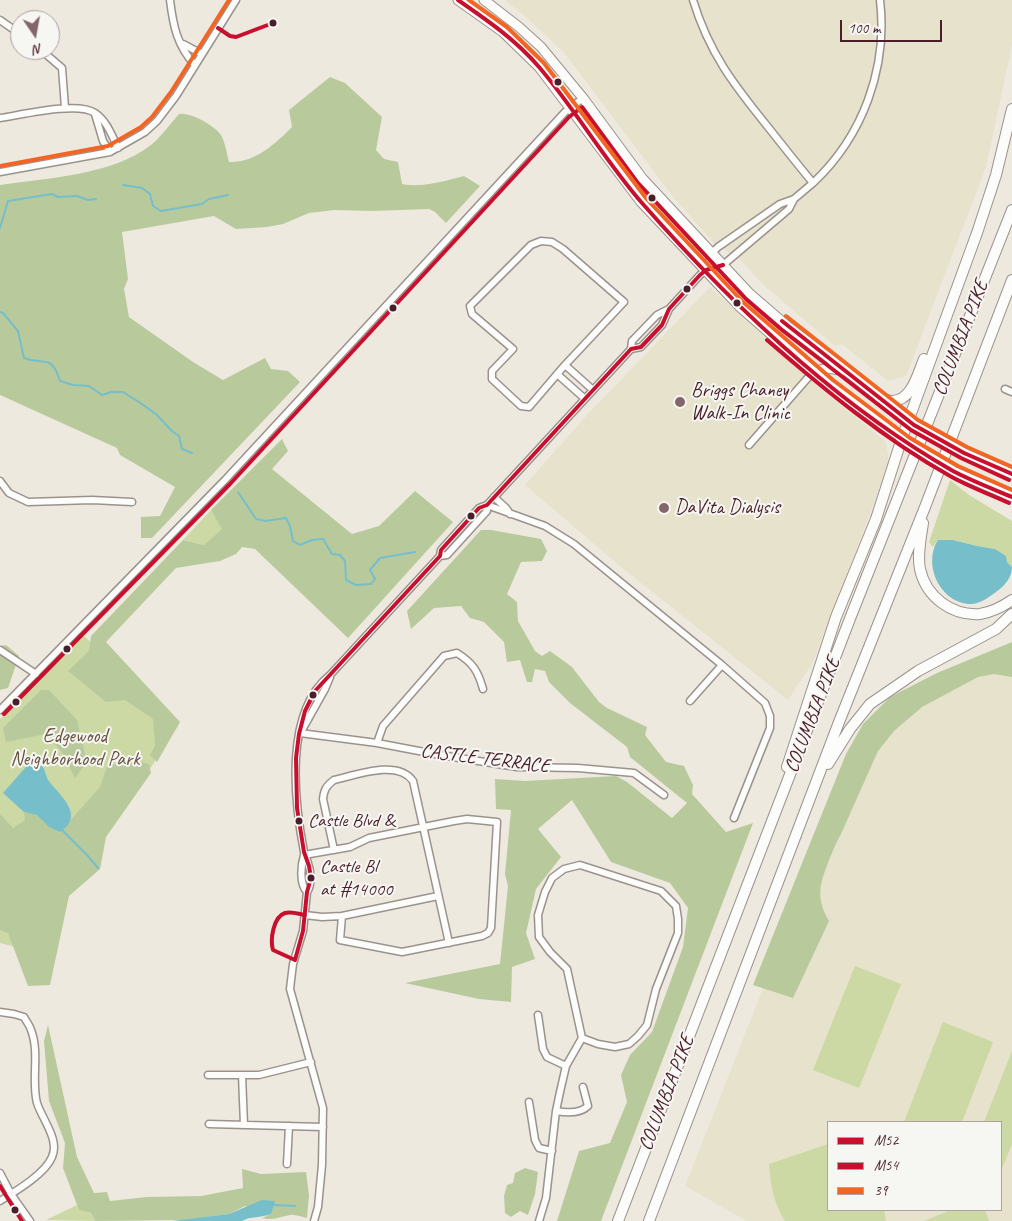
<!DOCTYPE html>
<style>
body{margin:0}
#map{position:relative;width:1012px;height:1221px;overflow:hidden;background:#eee9df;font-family:Caveat,sans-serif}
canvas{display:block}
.legend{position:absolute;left:827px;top:1121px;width:175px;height:90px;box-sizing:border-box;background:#f6f6f2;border:1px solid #b1a0a2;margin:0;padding:6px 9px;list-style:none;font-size:15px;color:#4a1f2b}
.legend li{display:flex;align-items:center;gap:10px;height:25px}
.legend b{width:25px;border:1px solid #b1a0a2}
.north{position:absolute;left:10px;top:10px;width:50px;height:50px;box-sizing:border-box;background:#f6f6f2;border:1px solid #b1a0a2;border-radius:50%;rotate:168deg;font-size:14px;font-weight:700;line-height:20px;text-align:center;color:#4a1f2b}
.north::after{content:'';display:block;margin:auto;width:18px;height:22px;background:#83666a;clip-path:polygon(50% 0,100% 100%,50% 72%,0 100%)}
.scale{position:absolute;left:840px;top:20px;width:102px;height:22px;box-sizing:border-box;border:2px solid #4a1f2b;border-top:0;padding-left:6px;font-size:15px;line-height:18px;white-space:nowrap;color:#4a1f2b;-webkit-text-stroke:4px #f6f6f2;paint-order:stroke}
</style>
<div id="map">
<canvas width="1012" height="1221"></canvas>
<ul class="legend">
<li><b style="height:6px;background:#c8102e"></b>M52</li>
<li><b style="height:6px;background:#c8102e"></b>M54</li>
<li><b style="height:6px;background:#f26522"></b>39</li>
</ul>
<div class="north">N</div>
<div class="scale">100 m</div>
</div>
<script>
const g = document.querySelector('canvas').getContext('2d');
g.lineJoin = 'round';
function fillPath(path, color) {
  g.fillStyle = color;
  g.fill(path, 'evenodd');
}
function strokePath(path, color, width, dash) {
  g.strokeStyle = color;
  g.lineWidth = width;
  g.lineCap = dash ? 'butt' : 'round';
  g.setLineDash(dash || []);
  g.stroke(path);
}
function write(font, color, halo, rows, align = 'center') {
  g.font = font + ' Caveat,sans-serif';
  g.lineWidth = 4;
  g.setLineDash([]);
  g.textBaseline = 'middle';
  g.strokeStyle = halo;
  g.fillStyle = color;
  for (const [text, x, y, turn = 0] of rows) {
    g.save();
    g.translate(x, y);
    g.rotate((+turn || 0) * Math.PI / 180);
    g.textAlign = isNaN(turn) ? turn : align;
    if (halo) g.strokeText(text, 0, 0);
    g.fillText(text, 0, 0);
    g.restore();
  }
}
const built = new Path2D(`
 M504,0H1012V45L986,167L906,376L888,381L842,344L835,346L767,288L738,258L714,243L674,198L562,50L520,12Z
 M710,287L832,398L886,442L889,464L813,662L788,700L626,571L525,485L586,416Z
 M978,668L1012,676V1221H747L685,1186L807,877L863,745ZM828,1122H1001V1210H828Z`);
const green = new Path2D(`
 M950,480L969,495L1012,521V567L995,549L977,546L953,540H938L933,547L929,542Z
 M211,510L223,529L204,545L183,540Z
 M82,634L178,726L31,951L0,943V719Z
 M855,966L901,984L859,1088L813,1070Z
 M943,1022L993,1042L962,1122H904Z
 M1012,1051V1144L1001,1171V1122H984Z
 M828,1144V1210H884L886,1221H785C773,1201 771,1187 769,1164Z
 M77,1205L79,1210L91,1213L95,1221L46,1220Z
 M951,1210H985L989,1221H924Z`);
const forest = new Path2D(`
 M330,77L345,83L382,117L376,150L384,159L398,162L402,184C422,188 445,181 464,176L480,186L446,223L435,212L429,209L372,211L334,210L309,213L283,224L267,227L236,229L214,216L122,232L128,279L124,289L129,317L193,362L223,380L265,358L271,369L288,371L300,382L152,538H141V517L160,516L175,487L120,455L117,448L0,395V185C47,178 113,175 151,145C161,137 170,124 179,114C190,112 214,125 221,135C225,142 227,154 229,162C255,163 275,144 292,127L289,110Z
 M282,439L288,451L272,469L352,534L379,526L415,491L453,522L348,638L255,549L242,547L236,554L220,561L176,568L106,642L180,722L157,762L150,755L155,746L153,719L125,700L106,702L68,671L89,651L91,636L183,540L204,545L222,529L211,510Z
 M481,530H491L541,539L547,551L542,561L521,562L507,594L517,602L518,621L535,651L542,656L550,651L572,667L599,702L607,708L647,727L645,735L666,762L684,766L693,785L692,794L726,832L753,823L601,1221H557L579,1151L610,1143L627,1102L621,1075L630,1055L652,1032L683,947L688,908L670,883L611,862L572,800L538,829L561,857L536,889L526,933L535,959L512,967L511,1002L479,999L405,983L500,964L508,886L505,874L511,810L496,809L495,779L525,781L616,776L627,782L672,818L687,803L630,757L627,747L570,703L549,682L545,671L535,669L532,682H527L520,660L507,662L504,642L484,622L470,618L461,606L434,608L411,629L407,611Z
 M1012,642V677L994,674L978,677L922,707L894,731L878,751L841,834C836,842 833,851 829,860C820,884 815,897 829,921L793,998L753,985L846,754L863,724L890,697L937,673Z
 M6,645L19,656L8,688L0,690V646Z
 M41,690H49L77,720L87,762L75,778L61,751L46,734L6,742L3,728Z
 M133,760L149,764L151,773L106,837L100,869L69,896L50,985L28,986L8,933L0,930V814L13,828L25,820L24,812L37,815L49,827L60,832L100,787L108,764L120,765Z
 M48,1025L77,1157L94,1193L107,1192L110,1201L147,1197L201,1196L243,1188L242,1169L261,1174L306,1172L309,1195L307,1218C301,1217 295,1214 290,1215C280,1217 271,1221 262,1218L271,1214L245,1206L229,1214L183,1220L95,1221L91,1213L79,1210L63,1168L65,1143L49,1101L44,1041Z
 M525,1168L538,1172L535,1194L528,1215L520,1211L511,1217L505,1213L504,1196L507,1185L513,1183L515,1173Z`);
const water = new Path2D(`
 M938,540H953L977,546L995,549L1006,556L1007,562L1012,567C1012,577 1005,586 996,592C989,597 980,604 971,604C941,604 922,565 938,540Z
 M33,759C37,762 42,765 44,769C46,773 46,777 48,780C60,796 86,815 60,832L49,827L37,815L24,812L3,793Z
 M262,1200L275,1201L271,1214C261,1218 250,1216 242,1221H172L229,1214Z`);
const stream = new Path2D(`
 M123,185L142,188L150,194L153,206L161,211L202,204L209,199L228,195
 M0,228L8,201L52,194L58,197L77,196L88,200L96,199
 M0,312L3,313L18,331L24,358C45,366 51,353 60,381L73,385L89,386L102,395L111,392H123L139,402L156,414L172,431L179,436L182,449L192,453
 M238,492L256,519L265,521L286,518L290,526L293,541L300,545L312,540L323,539L332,554L340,555L345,561L346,580L356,585L371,584L375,579L370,570L380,558L415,552
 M62,830L87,855L98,868
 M274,1205L295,1206`);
const minor = new Path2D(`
 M170,0C173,25 177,46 195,65
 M693,0C709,53 734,85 768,127C783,146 798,165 813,183C863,136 888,68 880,0
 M0,20L20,34
 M183,44L202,54
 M41,50L62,68L65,108
 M95,114L103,141L110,152
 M0,118C21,115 78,101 95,113C107,121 112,136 118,148
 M0,172L110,152L145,132L157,121L176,96L236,0
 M541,241L552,242L563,249L624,302L565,365L529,407L521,406L492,379V371L513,349L472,314L470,306L531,245Z
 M706,270L712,253L718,247L780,204L794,199L813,183
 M631,349L632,341L657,315L669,309
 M565,365L593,390
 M557,374L584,398
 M1005,389L1012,392
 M749,445L813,372
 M0,481L9,493L28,502L92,500L132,502
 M494,497L506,508L510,514
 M487,505L545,526L574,544L722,665L765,703L770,716V728L734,818
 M440,556L447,555L487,511V505
 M0,650L36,674
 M690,701L722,665
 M0,710L225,480L565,112L583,98
 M302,730L325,689L330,677
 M300,733L377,743L440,755L517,767L578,768L634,773L664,795
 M377,743L383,726L444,656L457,653C473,663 478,671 483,689
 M334,850L323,799C324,790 326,786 334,780C356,775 398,759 413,781L449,943
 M304,855L350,847L369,838L454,821L467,819L497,822L491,928L488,933L482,936L402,952L340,940L342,916L322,917L305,915
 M304,855C301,865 299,884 307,892
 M580,865L661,891L676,906L678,919V933L656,989L647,1025L638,1036L629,1044L615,1047L598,1044L582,1038L567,969L550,952L539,937L538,915L545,892L552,878L564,869Z
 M342,916L438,896
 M0,1012L14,1014L24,1017C26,1021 30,1026 31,1030C40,1053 31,1080 37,1103C42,1119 60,1140 52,1157C45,1174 16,1191 0,1201
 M538,1015L543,1049L547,1057L566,1066
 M208,1075H259L311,1062
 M242,1075L244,1125
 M529,1102L535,1140L539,1148L552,1151
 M556,1111C567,1113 580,1114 588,1106L583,1087
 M209,1124L323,1127
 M287,1164L289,1126
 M0,1173L11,1194L30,1221
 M314,1221L318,1207L322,1165L323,1108L290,989L293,964L303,931L307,892C312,885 311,871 308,863C307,859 305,856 304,852C294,800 284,712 330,675L440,556L441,550L479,508L487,505L631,349L641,347L662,325L669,309L700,275L706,270L723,265L789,209L794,199
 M539,1221L546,1198L556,1111L560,1092L566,1066L582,1038`);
const major = new Path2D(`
 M458,0L503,32L539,67L641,202L739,306L829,385L906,441
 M484,0L519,27L541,47L583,98L642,178L750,294L786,325L858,380L914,425
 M813,372L827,368L847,371
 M964,453L1012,474
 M955,472L1012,497`);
const highway = new Path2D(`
 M880,398C884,399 888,401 892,401C912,401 918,373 924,359
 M923,523C921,537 917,555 920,569C926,597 952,616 980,614C992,612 1002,607 1012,600
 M828,764L850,729L870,704L918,671L996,629L1012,614
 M787,767L836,617L876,519L902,438L977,233L996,175L1012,109
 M618,1221L851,616L1012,210
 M649,1221L839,722L925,507L1012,280`);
const majorBridge = new Path2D(`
 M914,425L964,453
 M907,443L955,472`);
const bus1 = new Path2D(`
 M458,0C487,20 516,40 539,67C576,110 605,161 642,203C730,303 837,405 953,471C972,481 993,489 1012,497
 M218,28L230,36L236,37L273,23
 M782,321L914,425L964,453L1012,474
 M295,960L303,931L307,892L311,878L309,866L304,852L297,808L296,758L299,734L305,711L315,691L440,556L441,550L479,508L487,505L631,349L641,347L662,325L669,309L700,275L706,270L723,265
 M295,960L273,950C270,940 273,917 285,913C291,911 299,914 305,915`);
const bus2 = new Path2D(`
 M767,340C825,390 884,439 950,476C969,487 990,494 1009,503
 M4,714L230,484L569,117L582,107L637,182L746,299L782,330L911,430L961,458L1009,480
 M0,1186L22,1221`);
const bus3 = new Path2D(`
 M469,0L507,27L544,63L646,198L743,302L765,321L833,380L910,438L958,466L1012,490
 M0,166L108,146L141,127L152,117L171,92L229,0
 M786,316L918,420L967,447L1012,467`);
const markers = [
 [273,23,4.5,"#4a1f2b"],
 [558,82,4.5,"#4a1f2b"],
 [652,198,4.5,"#4a1f2b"],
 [687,289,4.5,"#4a1f2b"],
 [737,303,4.5,"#4a1f2b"],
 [393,308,4.5,"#4a1f2b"],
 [680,402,6,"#83666a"],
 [664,508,6,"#83666a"],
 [471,516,4.5,"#4a1f2b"],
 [67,649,4.5,"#4a1f2b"],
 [313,695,4.5,"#4a1f2b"],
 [16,702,4.5,"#4a1f2b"],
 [299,821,4.5,"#4a1f2b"],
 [311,878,4.5,"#4a1f2b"],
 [15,1210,4.5,"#4a1f2b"]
];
const busNames = [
 ["Castle Blvd &",308,821],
 ["Castle Bl",320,867],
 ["at #14000",320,890]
];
const streetNames = [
 ["COLUMBIA PIKE",961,338,-69],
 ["COLUMBIA PIKE",813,715,-69],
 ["CASTLE TERRACE",485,759,7],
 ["COLUMBIA PIKE",667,1093,-69]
];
const poiNames = [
 ["Briggs Chaney",691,391],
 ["Walk-In Clinic",691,414],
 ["DaVita Dialysis",675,508]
];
const parkNames = [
 ["Edgewood",75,737],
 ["Neighborhood Park",75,760]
];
fillPath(built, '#e6e2cb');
fillPath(green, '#ccd9a4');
fillPath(forest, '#b8ca9c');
fillPath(water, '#75beca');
strokePath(stream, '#75beca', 2);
strokePath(minor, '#9b928e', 9);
strokePath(major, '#9b928e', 11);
strokePath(highway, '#9b928e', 12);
strokePath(minor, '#fcfcfa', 6);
strokePath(major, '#fcfcfa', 9);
strokePath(highway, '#fcfcfa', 10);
strokePath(majorBridge, '#9b928e', 11, []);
strokePath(majorBridge, '#fcfcfa', 9);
strokePath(bus1, '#c8102e', 4);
strokePath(bus2, '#c8102e', 4);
strokePath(bus3, '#f26522', 4);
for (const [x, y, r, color] of markers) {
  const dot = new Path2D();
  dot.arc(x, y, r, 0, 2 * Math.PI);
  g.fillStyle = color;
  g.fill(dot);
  strokePath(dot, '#f6f6f2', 2);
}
write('19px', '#4a1f2b', '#f6f6f2', busNames, 'left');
write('20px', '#4a1f2b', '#f6f6f2', streetNames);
write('20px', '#4a1f2b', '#f6f6f2', poiNames, 'left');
write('20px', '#695341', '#f6f6f2', parkNames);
</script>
